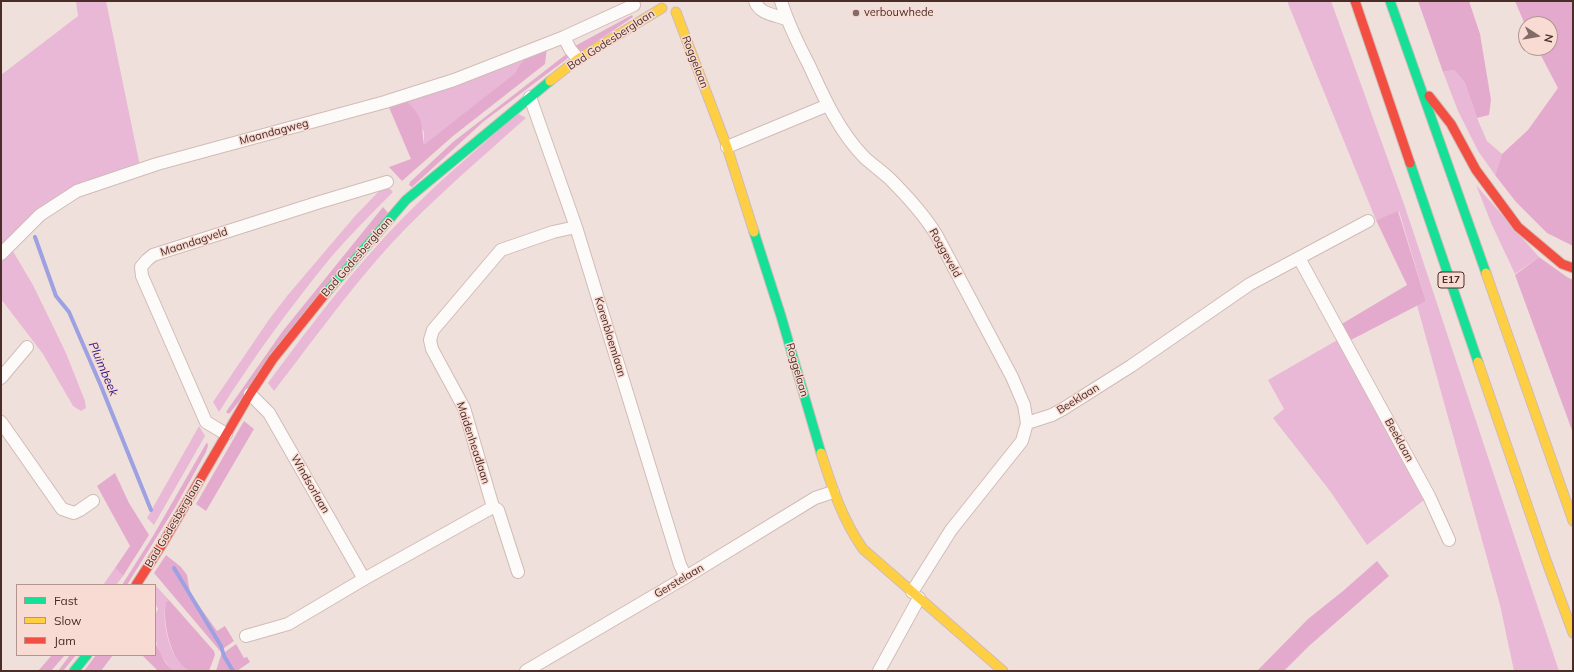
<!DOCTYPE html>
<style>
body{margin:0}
#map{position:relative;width:1574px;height:672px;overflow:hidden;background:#f0e0db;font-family:Mulish,sans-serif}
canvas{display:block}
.frame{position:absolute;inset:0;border:2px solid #492d26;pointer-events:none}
.legend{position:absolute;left:16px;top:584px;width:140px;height:72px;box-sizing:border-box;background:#f8dbd3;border:1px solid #b2958e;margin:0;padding:5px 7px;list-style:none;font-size:12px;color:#492d26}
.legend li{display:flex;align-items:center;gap:8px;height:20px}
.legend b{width:20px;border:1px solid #b2958e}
.north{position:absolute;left:1518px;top:16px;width:40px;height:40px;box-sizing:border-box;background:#f8dbd3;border:1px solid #b2958e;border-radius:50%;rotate:102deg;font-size:11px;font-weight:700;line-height:16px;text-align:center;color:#492d26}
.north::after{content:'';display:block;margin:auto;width:14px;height:18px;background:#836c65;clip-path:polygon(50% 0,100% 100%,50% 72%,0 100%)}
</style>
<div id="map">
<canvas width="1574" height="672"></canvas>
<div class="frame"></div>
<ul class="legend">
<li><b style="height:5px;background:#16e098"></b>Fast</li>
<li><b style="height:5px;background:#ffcf43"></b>Slow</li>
<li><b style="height:5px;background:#f24e42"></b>Jam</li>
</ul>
<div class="north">N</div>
</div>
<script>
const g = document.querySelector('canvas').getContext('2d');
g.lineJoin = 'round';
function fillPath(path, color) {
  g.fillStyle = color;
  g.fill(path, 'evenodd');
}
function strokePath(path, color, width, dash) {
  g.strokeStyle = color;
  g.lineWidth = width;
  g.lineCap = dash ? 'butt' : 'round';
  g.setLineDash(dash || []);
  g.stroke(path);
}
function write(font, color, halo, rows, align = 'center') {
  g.font = font + ' Mulish,sans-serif';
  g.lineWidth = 3;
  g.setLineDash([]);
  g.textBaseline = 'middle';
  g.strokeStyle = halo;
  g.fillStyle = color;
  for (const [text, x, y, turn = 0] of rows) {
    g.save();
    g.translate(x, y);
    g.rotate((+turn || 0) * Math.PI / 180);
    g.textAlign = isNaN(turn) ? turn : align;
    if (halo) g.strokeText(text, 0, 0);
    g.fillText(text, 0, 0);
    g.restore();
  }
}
const green = new Path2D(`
 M76,1H106L140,166L84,185L1,249V75L78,16Z
 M1287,1H1331L1405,207L1559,671H1514L1500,605L1417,305L1426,301L1399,211L1376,220Z
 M528,54L521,63L515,73L424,146V132L405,100Z
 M1454,70L1465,83L1477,118L1487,141L1502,154L1495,175L1478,151L1458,111L1443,72Z
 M519,114L526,118C480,159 433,199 391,244C349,290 312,342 274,391L268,383C314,321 362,257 418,203C448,173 482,146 513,117Z
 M1476,185L1539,257L1515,274L1492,225Z
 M384,186L389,188L393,192C372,213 351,234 332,256C291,306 253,358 219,412L213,402L268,321L287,296L355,216Z
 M11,248L33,285L66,353L85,401L86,408L81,411L73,406L43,354L1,299V259Z
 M1339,339L1424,500L1367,545L1330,491L1273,418L1284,409L1268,380Z
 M199,426L205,436L154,525L147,518Z
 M115,568L123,576L116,585H103Z
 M156,586L169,600L166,602C161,622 170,662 190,671H173C159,654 155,647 155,625C155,619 155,614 158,609L155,603V588Z`);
const forest = new Path2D(`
 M1418,1H1469L1480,34L1491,100L1489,115L1477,118L1465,83L1454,70L1443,72Z
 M1515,1H1573V246L1547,233L1516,202L1495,175L1502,154L1528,130L1558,88L1537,48H1550V24H1526V27Z
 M632,15L633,17L578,54L575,46Z
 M547,47L545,64L453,136L402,181L389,167L411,159L388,105L405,100C424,117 421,123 424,145L515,73C525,55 528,54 547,47Z
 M569,52L568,58L483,122L412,187L409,185L410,182L453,142Z
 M383,207L389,214L229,414L226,412L282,332Z
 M1398,211L1426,301L1349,341L1340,325L1407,285L1376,220Z
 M1539,257L1567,277L1573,280V433L1515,275Z
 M244,421L254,429L206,511L196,504Z
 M207,442L208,446L206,452L176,506L127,585H122L153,536Z
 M115,473L129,503L149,535L123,576L115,568L130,546L97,486Z
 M166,555L181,567L187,575L190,593L217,631L225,626L234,641L220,651L154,573Z
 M1377,561L1389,576L1309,646L1284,671H1257L1308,619L1343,591Z
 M169,600L214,651L215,655L209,671C203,671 194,672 188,670C170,661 162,619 166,602Z
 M155,642L165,662L173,671H158L142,655H155Z
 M236,644L244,658L247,657L250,662L237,671H216L221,655Z
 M52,655H65L51,671H38Z
 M70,655H76L63,671H58Z
 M96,655H113L101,671H84Z`);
const stream = new Path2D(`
 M35,237L56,296L69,312L101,386L151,510
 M174,568L221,646L224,656L233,671`);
const street = new Path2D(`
 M755,1C759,14 775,15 786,19
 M781,1C788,24 798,44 809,65C824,98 840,133 865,158C873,165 881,171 889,178C907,196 924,214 937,236L1012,377L1024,405L1027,423
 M564,37L570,49L578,59
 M530,97L576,227L680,565L686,577
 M727,147L828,105
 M1,254L40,215L77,191L157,164L385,102L454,80L564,37L634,5
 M1299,258L1429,496L1449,540
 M1,378L27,347
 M250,394L269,413L364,579L493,507
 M1,422L62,509L74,513L80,510L93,501
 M226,434L206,422L142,276L141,267L147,260L153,255L320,202L387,182
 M518,572L498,510L493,507L464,408L432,349L430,340L433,330L501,250L553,232L576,227
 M912,592L951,530L1022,441L1027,423L1052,415L1063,409L1131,366L1250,284L1368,221
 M246,636L288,624L364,579
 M526,671L686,577L815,498L833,492
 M879,671L919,598`);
const fast = new Path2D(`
 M1390,1L1486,273
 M1410,163L1478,362
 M754,232L781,316L821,453
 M326,293L406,200L550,81
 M74,671L87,655`);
const slow = new Path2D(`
 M676,12L727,147L754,232
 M550,81L578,59L662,8
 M1486,273L1573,521
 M1478,362L1546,560L1573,633
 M821,453C832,487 842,519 863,549L1003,671`);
const jam = new Path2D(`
 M1355,1L1410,163
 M1429,96L1451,124L1476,170L1518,227L1562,264L1573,268
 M136,585L163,543L250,394L273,359L326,293`);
const markers = [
 [856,13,4,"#836c65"]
];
const shields = [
 [1451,280,26]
];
const shieldNames = [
 ["E17",1451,280]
];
const poiNames = [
 ["verbouwhede",864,13]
];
const streetNames = [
 ["Bad Godesberglaan",611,40,-33],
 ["Roggelaan",695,62,69],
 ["Maandagweg",274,132,-15],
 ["Maandagveld",194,242,-18],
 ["Roggeveld",945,253,61],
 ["Bad Godesberglaan",357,257,-49],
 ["Korenbloemlaan",610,337,73],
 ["Roggelaan",797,370,74],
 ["Beeklaan",1078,399,-32],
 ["Beeklaan",1399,440,61],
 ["Maidenheadlaan",473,443,72],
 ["Windsorlaan",310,484,60],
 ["Bad Godesberglaan",174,523,-59],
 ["Gerstelaan",679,581,-31]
];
const waterNames = [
 ["Pluimbeek",103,369,67]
];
fillPath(green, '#e9b8d6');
fillPath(forest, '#e3aace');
strokePath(stream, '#9da1e1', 4);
strokePath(street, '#d0bcb6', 14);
strokePath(fast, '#d0bcb6', 11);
strokePath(slow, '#d0bcb6', 11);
strokePath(jam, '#d0bcb6', 11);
strokePath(street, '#fdfafa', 12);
strokePath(fast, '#16e098', 9);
strokePath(slow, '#ffcf43', 9);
strokePath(jam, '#f24e42', 9);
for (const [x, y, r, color] of markers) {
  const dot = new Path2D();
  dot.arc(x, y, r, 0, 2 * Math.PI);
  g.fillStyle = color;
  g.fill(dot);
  strokePath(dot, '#f8dbd3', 1.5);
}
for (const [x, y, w] of shields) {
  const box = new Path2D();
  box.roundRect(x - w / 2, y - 8, w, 16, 3);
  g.fillStyle = '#f8dbd3';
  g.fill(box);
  strokePath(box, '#492d26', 1);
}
write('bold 10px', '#492d26', null, shieldNames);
write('11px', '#492d26', '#f8dbd3', poiNames, 'left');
write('11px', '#492d26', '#f8dbd3', streetNames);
write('italic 12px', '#261a89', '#f8dbd3', waterNames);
</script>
